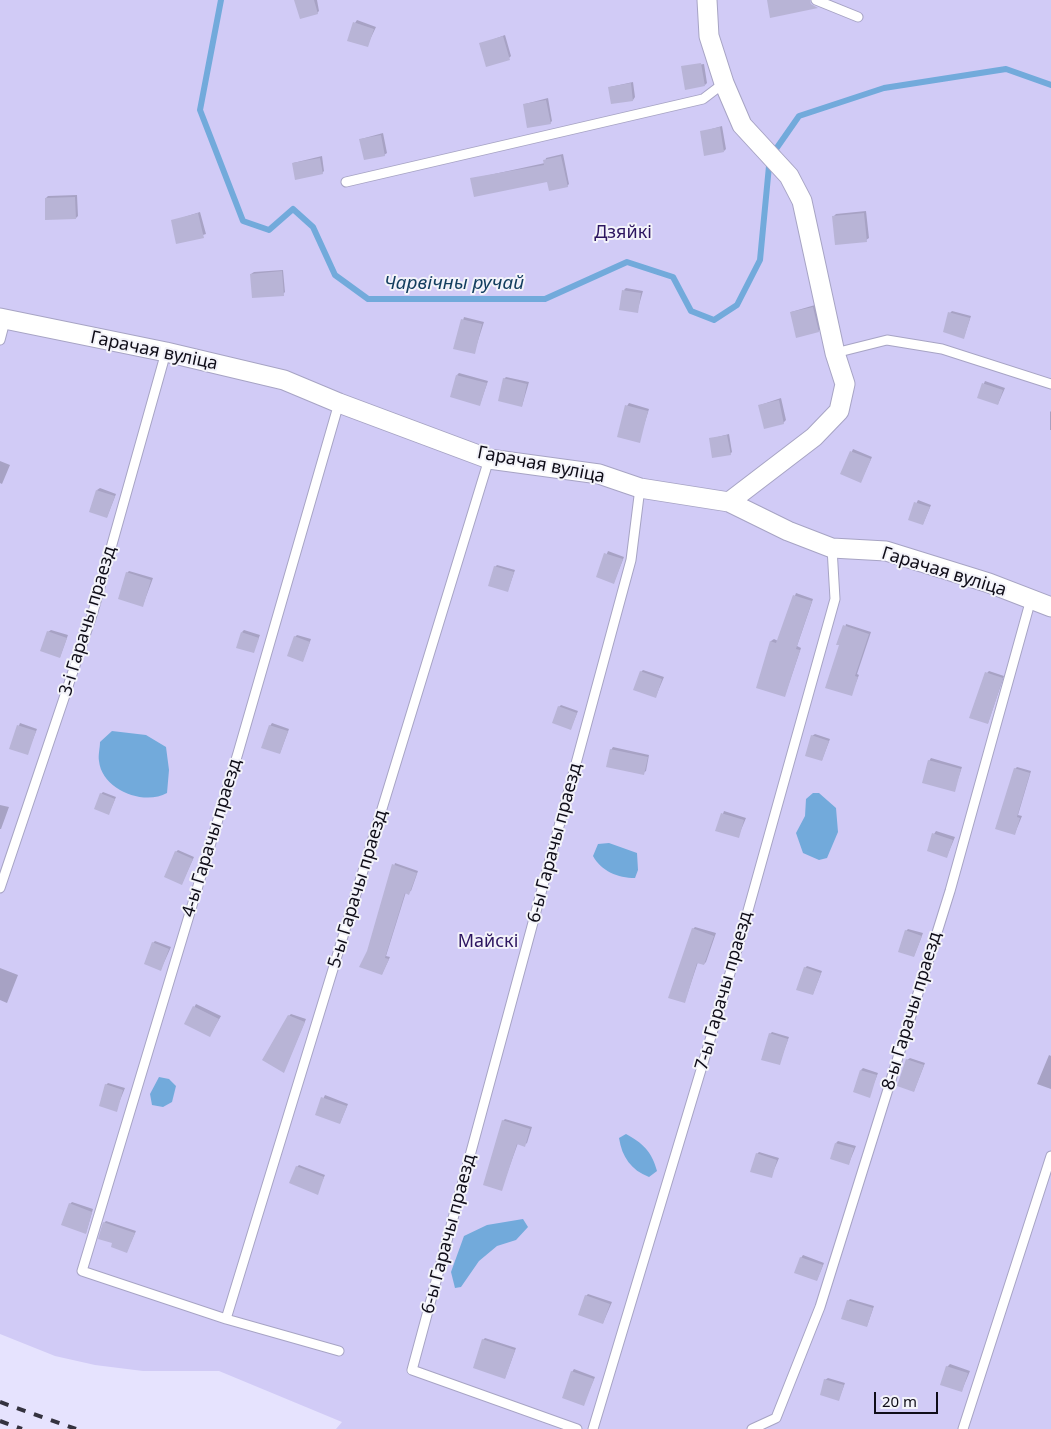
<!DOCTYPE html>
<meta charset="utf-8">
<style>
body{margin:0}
#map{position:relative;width:1051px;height:1429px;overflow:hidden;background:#e6e3fe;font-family:"Noto Sans",sans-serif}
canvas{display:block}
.scale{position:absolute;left:874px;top:1392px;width:64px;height:22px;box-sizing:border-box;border:2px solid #0f0d18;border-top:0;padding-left:6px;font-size:15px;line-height:18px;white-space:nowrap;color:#0f0d18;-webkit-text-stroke:4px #f3f3fa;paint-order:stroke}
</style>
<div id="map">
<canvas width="1051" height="1429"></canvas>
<div class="scale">20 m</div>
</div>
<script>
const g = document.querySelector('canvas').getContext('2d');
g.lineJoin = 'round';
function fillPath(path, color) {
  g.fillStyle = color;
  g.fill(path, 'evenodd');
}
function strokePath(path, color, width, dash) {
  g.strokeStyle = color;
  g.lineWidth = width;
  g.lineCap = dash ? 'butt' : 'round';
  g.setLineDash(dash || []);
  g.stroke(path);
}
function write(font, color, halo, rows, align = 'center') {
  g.font = font + ' "Noto Sans",sans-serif';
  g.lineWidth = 4;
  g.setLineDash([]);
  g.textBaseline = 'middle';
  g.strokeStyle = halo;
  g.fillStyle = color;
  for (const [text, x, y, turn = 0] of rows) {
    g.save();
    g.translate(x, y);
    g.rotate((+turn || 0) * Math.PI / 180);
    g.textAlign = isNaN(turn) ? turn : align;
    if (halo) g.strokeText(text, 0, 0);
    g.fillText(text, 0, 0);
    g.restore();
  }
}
const green = new Path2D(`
 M0,0H1051V1429H336L342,1422L219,1371H143L95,1365L55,1356L0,1334Z`);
const water = new Path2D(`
 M112,731L146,735L166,747L169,770L167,793C144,806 102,790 99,761C98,755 100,748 100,742Z
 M813,793H819L836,808L838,832L827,858L819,860L803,853L796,833L805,816L806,799Z
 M609,843L637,853L638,870L635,878C618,878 601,871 593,856L598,844Z
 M159,1077L169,1079L176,1086L172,1102L163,1107L152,1105L150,1094Z
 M626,1134C643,1143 652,1152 657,1171L649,1177C631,1170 622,1157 619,1138Z
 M523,1219L528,1227L516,1240L497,1246L479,1261L461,1287L455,1288L451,1272L464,1236L487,1225Z`);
const shadow = new Path2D(`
 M295,0H317L319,11L317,13Z
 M357,20L376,27L367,46L355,23Z
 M505,35L511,56L509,58L481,44Z
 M704,64L707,83L705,85L683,67Z
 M633,82L635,97L633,100L610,87Z
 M548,98L552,121L550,123L525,104Z
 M722,126L726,149L724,151L701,132Z
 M383,133L387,153L384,155L361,139Z
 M563,154L569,184L567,186L548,181L471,179L545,163L546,158Z
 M322,156L324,171L322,173L293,163Z
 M77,195L78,216L76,218L46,198L48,196Z
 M866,211L869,238L866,240L834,216L836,214Z
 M200,212L206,234L177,243L172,221Z
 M283,270L285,292L283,294L251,274L254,272Z
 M626,288L643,291L637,312L624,290Z
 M815,305L821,329L818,331L791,312Z
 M952,311L971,316L964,337L950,313Z
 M464,317L484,322L474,353L455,348Z
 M459,373L488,381L480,404L457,375Z
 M506,377L529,382L522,406L504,379Z
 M985,381L1005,388L998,404L978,397Z
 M781,398L786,420L783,423L760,405Z
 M629,403L649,409L639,441L627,406Z
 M1051,411V430H1050V412Z
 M729,434L732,452L730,454L710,439Z
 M853,449L872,457L861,481L842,474Z
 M0,461L10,465L2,484L0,483Z
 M100,488L116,494L107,517L97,490Z
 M918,500L931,505L923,524L909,519Z
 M608,551L624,557L614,582L598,577Z
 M497,565L515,570L508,590L495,567Z
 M129,571L153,578L143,605L127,573Z
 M796,593L813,599L797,646L801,648L785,695L758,687L771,641L774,639L778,641Z
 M846,624L871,632L857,674L859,675L851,695L841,645Z
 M51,630L68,635L60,657L48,632Z
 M244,630L260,635L253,652L242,632Z
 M297,635L311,639L303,660L295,637Z
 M643,670L664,677L656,696L641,672Z
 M989,671L1004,676L988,723L987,673Z
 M561,705L578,711L571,728L559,707Z
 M20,723L37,729L27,754L10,748Z
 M272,723L289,729L280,753L270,726Z
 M815,734L830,739L822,760L812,736Z
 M613,747L649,755L646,771L643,773L611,750Z
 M931,758L962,767L954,791L929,761Z
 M1017,767L1031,771L1018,815L1022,816L1015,833V769Z
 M103,792L116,797L109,813L101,794Z
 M0,805L9,807L1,829H0Z
 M724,811L746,818L738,837L717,830Z
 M936,831L955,837L947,856L934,834Z
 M178,850L194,857L182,883L176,852Z
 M395,863L418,871L411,891L406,892L386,956L390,957L382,974L368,952Z
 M695,927L716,933L706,962L704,964L698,962L685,1001L693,929Z
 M908,929L923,933L914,956L906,931Z
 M155,941L171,947L161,969L153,943Z
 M807,966L822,971L813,994L805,968Z
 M0,968L18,975L7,1003L0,1000Z
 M196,1004L221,1016L210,1035L186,1023Z
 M291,1014L306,1019L284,1071L289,1016Z
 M772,1032L789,1037L779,1064L770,1034Z
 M1049,1055L1051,1056V1089L1037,1084Z
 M910,1058L925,1063L914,1091L907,1060Z
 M863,1068L878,1073L869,1096L861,1070Z
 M108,1083L125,1088L116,1110L106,1085Z
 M325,1095L348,1104L340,1123L316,1114Z
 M505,1119L532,1127L527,1143L524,1145L518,1143L501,1190L503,1121Z
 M838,1141L856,1146L849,1163L836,1143Z
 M759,1152L779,1158L771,1177L757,1154Z
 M299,1165L325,1175L317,1193L297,1167Z
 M72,1202L93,1209L86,1233L70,1204Z
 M106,1221L136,1231L127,1251L113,1243L104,1223Z
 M803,1255L824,1263L817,1280L801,1258Z
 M588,1294L612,1302L603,1323L586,1296Z
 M850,1299L874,1306L867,1326L848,1301Z
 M485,1338L516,1348L505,1378L483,1340Z
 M950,1364L970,1371L962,1390L947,1367Z
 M574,1369L595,1377L583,1405L572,1372Z
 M828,1378L845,1383L839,1399L825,1380Z`);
const stream = new Path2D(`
 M221,0L200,110L243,221L269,230L293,209L313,227L335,275L368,299H545L627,262L673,277L691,311L714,320L737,305L760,260L769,166
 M776,149L799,116L884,88L1006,69L1051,85`);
const building = new Path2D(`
 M294,0H314L318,14L300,19Z
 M767,0H810L811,4L818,8L770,18Z
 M353,22L374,29L368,47L347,41Z
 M503,36L510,60L486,67L479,43Z
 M701,63L705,86L685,90L681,66Z
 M631,83L633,101L611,104L608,87Z
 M546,100L551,124L527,128L523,104Z
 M720,127L724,152L704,156L700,131Z
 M381,135L385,156L364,160L359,139Z
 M561,156L568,187L549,191L547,182L474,197L470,178L544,165L543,160Z
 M320,158L323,174L295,180L292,163Z
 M75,197L76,219L45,220V198Z
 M198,213L204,238L176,244L171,220Z
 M864,213L867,242L835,245L832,216Z
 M282,271L284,296L252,298L250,274Z
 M622,290L641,293L638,313L619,310Z
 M813,307L819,332L796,338L790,312Z
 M948,312L970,318L964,339L943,332Z
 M461,319L482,324L475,354L453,349Z
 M456,375L487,383L480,406L450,397Z
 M503,378L527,384L522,407L498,401Z
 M982,383L1003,390L998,405L977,398Z
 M779,400L784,424L764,429L758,405Z
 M625,405L648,411L640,443L617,437Z
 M727,435L731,455L712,458L709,438Z
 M850,451L871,459L861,483L840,474Z
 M96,490L115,496L107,518L89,512Z
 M914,502L930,507L923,525L908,520Z
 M604,553L623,559L614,584L596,577Z
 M494,566L514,572L508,592L488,586Z
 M126,572L151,580L143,607L118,599Z
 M793,595L812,601L796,649L800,650L785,697L756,688L770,641L776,643Z
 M843,625L869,634L855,676L858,677L852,696L825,688L839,645H836Z
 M47,631L67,638L60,658L40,651Z
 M241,632L259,638L254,653L236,648Z
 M294,636L310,642L303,662L287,656Z
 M640,671L662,679L656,698L633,690Z
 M985,672L1003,678L988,724L969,718Z
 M558,706L577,713L571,730L552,723Z
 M17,725L36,731L28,755L9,749Z
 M269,725L288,731L280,754L261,748Z
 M811,735L829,741L822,761L805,756Z
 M610,749L648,757L644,775L606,767Z
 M928,760L961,769L955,792L922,783Z
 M1014,768L1030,773L1017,817L1020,818L1015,835L995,829Z
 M100,793L115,799L109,815L94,809Z
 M721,813L744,820L739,838L715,831Z
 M932,833L953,840L947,858L927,851Z
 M175,851L193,859L182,885L164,877Z
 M392,864L417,873L409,895L405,893L385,958L389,959L382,975L359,967L367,951Z
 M692,928L714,936L704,965L697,963L685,1003L668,998Z
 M905,930L922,936L914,957L898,952Z
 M152,942L169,949L161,971L144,964Z
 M804,967L821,973L813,995L796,990Z
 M193,1006L219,1019L210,1037L184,1024Z
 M288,1015L305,1022L284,1073L262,1060Z
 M769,1033L788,1039L780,1065L761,1060Z
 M906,1059L924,1065L914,1092L897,1086Z
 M860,1070L877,1075L870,1098L853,1092Z
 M105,1084L123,1090L117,1112L99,1106Z
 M321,1097L347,1106L340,1124L315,1115Z
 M502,1120L530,1129L525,1147L517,1144L502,1191L483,1185Z
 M835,1143L854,1148L849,1165L830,1159Z
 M756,1153L777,1160L772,1178L750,1172Z
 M296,1166L324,1177L318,1195L289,1183Z
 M69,1203L92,1212L86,1234L61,1225Z
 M103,1222L135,1233L127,1253L111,1247L112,1243L98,1239Z
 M800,1257L823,1265L817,1281L794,1273Z
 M585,1295L610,1304L603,1324L578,1315Z
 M847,1300L873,1308L867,1327L841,1319Z
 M482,1339L515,1350L505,1379L473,1368Z
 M946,1366L968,1373L962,1392L940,1385Z
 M571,1371L594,1379L584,1406L562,1398Z
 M824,1379L844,1385L839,1401L820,1395Z`);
const lane = new Path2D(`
 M816,0L858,17
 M346,182L703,99L724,83
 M0,340L5,321
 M835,353L887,340L942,349L1051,384
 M0,888L93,612L166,352
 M226,1319L489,459
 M339,1351L226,1319L82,1271L238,753L339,403
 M577,1429L412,1370L631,560L640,488
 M593,1429L737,950L835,599L832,548
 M752,1429L776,1418L820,1307L950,891L1031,599
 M963,1429L1051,1156`);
const street = new Path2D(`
 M707,0L709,36L724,83L742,125L789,176L802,201L835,353L845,384L839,411L814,437L729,502
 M0,318L166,352L284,380L339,403L489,459L599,474L640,488L729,502L788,531L832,548L886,551L989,583L1051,607`);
const rail = new Path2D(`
 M0,1402L76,1429
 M0,1421L22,1429`);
const parkNames = [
 ["Дзяйкі",623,233],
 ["Майскі",488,942]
];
const streetNames = [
 ["Гарачая вуліца",154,351,12],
 ["Гарачая вуліца",541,465,11],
 ["Гарачая вуліца",944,572,17],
 ["3-і Гарачы праезд",88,621,-73],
 ["4-ы Гарачы праезд",212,838,-73],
 ["6-ы Гарачы праезд",555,843,-75],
 ["5-ы Гарачы праезд",358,889,-73],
 ["7-ы Гарачы праезд",724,991,-74],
 ["8-ы Гарачы праезд",912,1011,-73],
 ["6-ы Гарачы праезд",449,1234,-75]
];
const waterNames = [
 ["Чарвічны ручай",454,284]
];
fillPath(green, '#d1cbf6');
fillPath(water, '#72aadb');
fillPath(shadow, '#0003');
strokePath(stream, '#72aadb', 6);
fillPath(building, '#b8b4d6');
strokePath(lane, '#a7a4c4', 11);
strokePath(street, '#a7a4c4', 21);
strokePath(lane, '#fff', 9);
strokePath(street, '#fff', 19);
strokePath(rail, '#34323f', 4, [9, 9]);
write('18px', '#2d1660', '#f3f3fa', parkNames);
write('18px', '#0f0d18', '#f3f3fa', streetNames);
write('italic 19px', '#123d5e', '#f3f3fa', waterNames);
</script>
